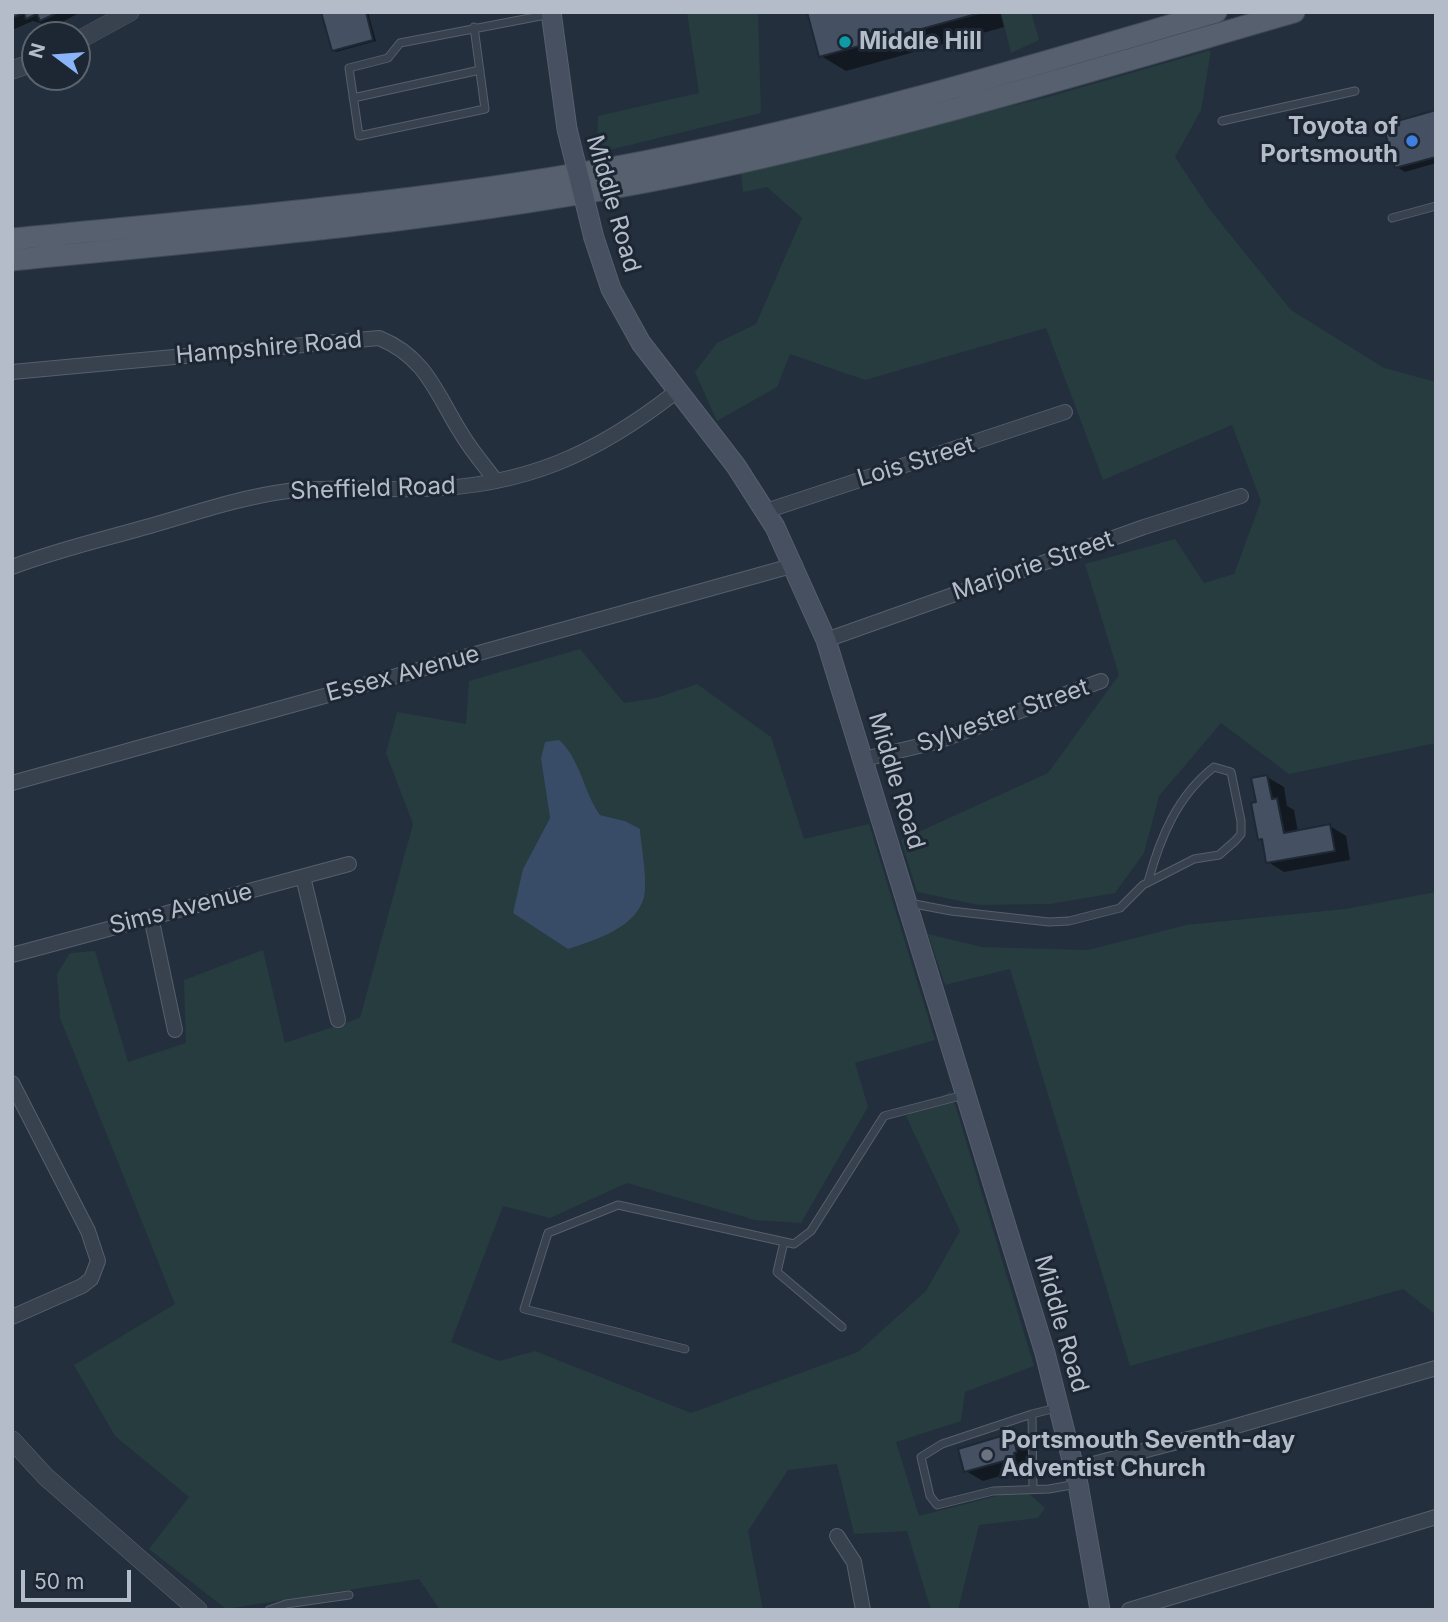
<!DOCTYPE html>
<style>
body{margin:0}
#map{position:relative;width:1448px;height:1622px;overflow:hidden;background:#242f3e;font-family:Inter,sans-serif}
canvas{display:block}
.frame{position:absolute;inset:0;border:14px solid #b4bcc9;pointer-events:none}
.north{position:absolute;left:21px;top:21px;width:70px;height:70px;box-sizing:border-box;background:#1d2633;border:2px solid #59626f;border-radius:50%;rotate:286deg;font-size:19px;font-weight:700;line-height:28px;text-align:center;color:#b4bcc9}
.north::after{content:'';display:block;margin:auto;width:24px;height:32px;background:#8ab4f8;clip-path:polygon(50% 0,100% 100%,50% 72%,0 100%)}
.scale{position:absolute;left:21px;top:1570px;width:110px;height:32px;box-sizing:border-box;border:4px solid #b4bcc9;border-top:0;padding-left:9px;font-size:21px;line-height:24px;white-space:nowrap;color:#b4bcc9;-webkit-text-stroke:5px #1d2633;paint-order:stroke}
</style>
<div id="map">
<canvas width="1448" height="1622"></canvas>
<div class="frame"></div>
<div class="north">N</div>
<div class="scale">50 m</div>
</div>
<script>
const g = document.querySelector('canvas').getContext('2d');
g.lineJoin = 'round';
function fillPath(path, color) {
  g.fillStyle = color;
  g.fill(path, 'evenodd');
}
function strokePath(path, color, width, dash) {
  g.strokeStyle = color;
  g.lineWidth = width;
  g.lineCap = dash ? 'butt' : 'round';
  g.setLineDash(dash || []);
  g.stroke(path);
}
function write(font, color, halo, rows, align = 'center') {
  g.font = font + ' Inter,sans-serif';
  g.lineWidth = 6;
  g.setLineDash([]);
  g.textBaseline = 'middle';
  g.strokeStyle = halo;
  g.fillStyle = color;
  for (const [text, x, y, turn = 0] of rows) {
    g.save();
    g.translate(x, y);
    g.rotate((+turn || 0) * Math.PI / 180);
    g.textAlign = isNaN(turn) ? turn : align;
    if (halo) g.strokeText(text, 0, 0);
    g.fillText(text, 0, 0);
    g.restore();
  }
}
const green = new Path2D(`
 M687,12H758L761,113L597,153L598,116L699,93Z
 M1001,12H1031L1039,40L1011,53Z
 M1211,50L1201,110L1175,157L1211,211L1291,310L1384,368L1436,382V743L1289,774L1221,723L1159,796L1144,853L1115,893L1050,904L979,905L917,892L901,840L1048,773L1119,675L1085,564L1175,539L1204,583L1234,574L1261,501L1232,425L1103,480L1046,328L865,380L790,354L777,387L717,421L695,372L717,343L756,324L802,218L767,187L743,192L741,172L1048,97Z
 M580,649L624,703L656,698L697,684L771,737L804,839L869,824L935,1040L855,1063L868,1107L801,1223L755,1220L627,1183L550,1218L503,1206L451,1342L499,1361L535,1351L691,1413L858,1352L926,1291L960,1231L906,1116L951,1091L1034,1366L965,1392L961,1421L896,1442L919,1516L1024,1489L1045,1508L1038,1518L979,1525L958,1610H931L907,1531L854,1534L837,1464L788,1470L748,1531L763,1610H440L419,1579L226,1609L149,1549L189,1497L115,1436L74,1365L175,1304L60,1018L57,974L70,953L95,951L128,1062L186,1043L184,980L263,950L285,1043L360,1018L413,824L386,753L397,712L466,724L469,681ZM541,759L591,803L600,815L625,821L640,830L644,897L627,922L523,869L550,818Z
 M1436,892V1315L1403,1289L1130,1366L1010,969L945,985L928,934L982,947L1088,950L1186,925L1345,909Z`);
const water = new Path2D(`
 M559,740C581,760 583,791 600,815L625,821L640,829C641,847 648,881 644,897C636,928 595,940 568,949L513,913L523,869L550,818L541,759L545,742Z`);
const shadow = new Path2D(`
 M12,12H79V13L53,27L33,21L12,30Z
 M323,12H368L376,41L336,52L333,50Z
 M809,12H1000L1004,27L846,71L821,56Z
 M1436,112V163L1405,172L1397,167Z
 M1267,777L1284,787L1287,806L1294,810L1298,832L1330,826L1346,836L1350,860L1284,872L1268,862L1264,842L1259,839L1258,804Z
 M1008,1436L1025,1446L1033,1461L1031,1467L983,1481L966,1471Z`);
const building = new Path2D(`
 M12,12H59L40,21L37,14L26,19L24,13L12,18Z
 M321,12H366L373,40L332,51Z
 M807,12H980V13L819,57Z
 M1436,110V157L1395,168L1383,125Z
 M1267,775L1272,799L1277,798L1284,833L1330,824L1335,851L1266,863L1262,839L1258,840L1251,803L1256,802L1251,778Z
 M1008,1434L1010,1441L1014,1440L1017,1452L1014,1453L1015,1458L964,1472L958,1449Z`);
const service = new Path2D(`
 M474,27L485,109L359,136L349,68L388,58L400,43L551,14
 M353,98L480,70
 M1222,121L1355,91
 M1392,218L1436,206
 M909,903L951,911L1049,922L1069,921L1120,908L1143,885L1194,859L1219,855L1235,841L1241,834V821L1231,772L1214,767C1177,796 1160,838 1148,882
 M784,1242L777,1272L842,1327
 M685,1349L524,1309L548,1233L618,1205L794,1244L811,1231L884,1116L964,1095
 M1032,1414L942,1444L921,1457L930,1496L937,1505L993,1491L1049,1489L1077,1484
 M1033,1488L1032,1414L1056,1408
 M269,1610L286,1604L349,1595`);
const minor = new Path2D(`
 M12,372L379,338C426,357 436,393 461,433C471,450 484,465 496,481
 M766,511L1065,412
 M12,567C57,550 104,539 150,526C195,513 241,497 288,491C332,486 376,490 421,489C524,487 597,454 677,391
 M826,640L1144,527L1241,496
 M864,759L936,742L1101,681
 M12,783L795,565
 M303,877L338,1020
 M151,917L175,1030
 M12,955L349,864
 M12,1083L88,1231L98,1261L91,1279L82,1286L12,1317
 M1074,1469L1219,1431L1436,1368
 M837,1536L854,1562L863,1610
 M1129,1610L1436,1517`);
const tertiary = new Path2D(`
 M77,41L130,12
 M12,70L35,62
 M12,1440L46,1477L198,1610`);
const secondary = new Path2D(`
 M551,12L567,129
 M594,238L611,289L641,343L736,466L775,527L826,640L1045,1353L1078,1484L1100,1610`);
const primary = new Path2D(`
 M12,239C223,218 435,202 643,162C838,124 1026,68 1216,12
 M12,260C246,237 480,218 710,169C907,127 1100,68 1294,12`);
const secondaryBridge = new Path2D(`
 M567,129L594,238`);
const markers = [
 [845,42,7,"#0f9aa8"],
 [1412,141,7,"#3f7fe0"],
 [987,1455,7,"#6b7280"]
];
const poiNames = [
 ["Middle Hill",859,42],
 ["Toyota of",1398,127,"right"],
 ["Portsmouth",1398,155,"right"],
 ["Portsmouth Seventh-day",1001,1441],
 ["Adventist Church",1001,1469]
];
const streetNames = [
 ["Middle Road",613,204,74],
 ["Hampshire Road",269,348,-5],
 ["Lois Street",916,462,-17],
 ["Sheffield Road",373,489,-2],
 ["Marjorie Street",1033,566,-19],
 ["Essex Avenue",403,674,-15],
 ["Sylvester Street",1003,716,-19],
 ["Middle Road",896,781,73],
 ["Sims Avenue",181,909,-14],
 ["Middle Road",1061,1324,74]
];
fillPath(green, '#263c3f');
fillPath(water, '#394c67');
fillPath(shadow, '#0007');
fillPath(building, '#455162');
strokePath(building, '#1f2835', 2);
strokePath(service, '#565f6c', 9);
strokePath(minor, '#565f6c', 16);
strokePath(tertiary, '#565f6c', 19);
strokePath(secondary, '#565f6c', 21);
strokePath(primary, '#414a57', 23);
strokePath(service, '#38414e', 7);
strokePath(minor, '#38414e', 14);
strokePath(tertiary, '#38414e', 18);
strokePath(secondary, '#465061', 19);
strokePath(primary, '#56606e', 21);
strokePath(secondaryBridge, '#565f6c', 21, []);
strokePath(secondaryBridge, '#465061', 19);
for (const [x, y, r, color] of markers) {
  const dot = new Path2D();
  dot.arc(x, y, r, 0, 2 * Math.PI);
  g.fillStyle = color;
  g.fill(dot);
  strokePath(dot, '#1d2633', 2.5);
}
write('bold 24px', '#b4bcc9', '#1d2633', poiNames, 'left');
write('24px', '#b4bcc9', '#1d2633', streetNames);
</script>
